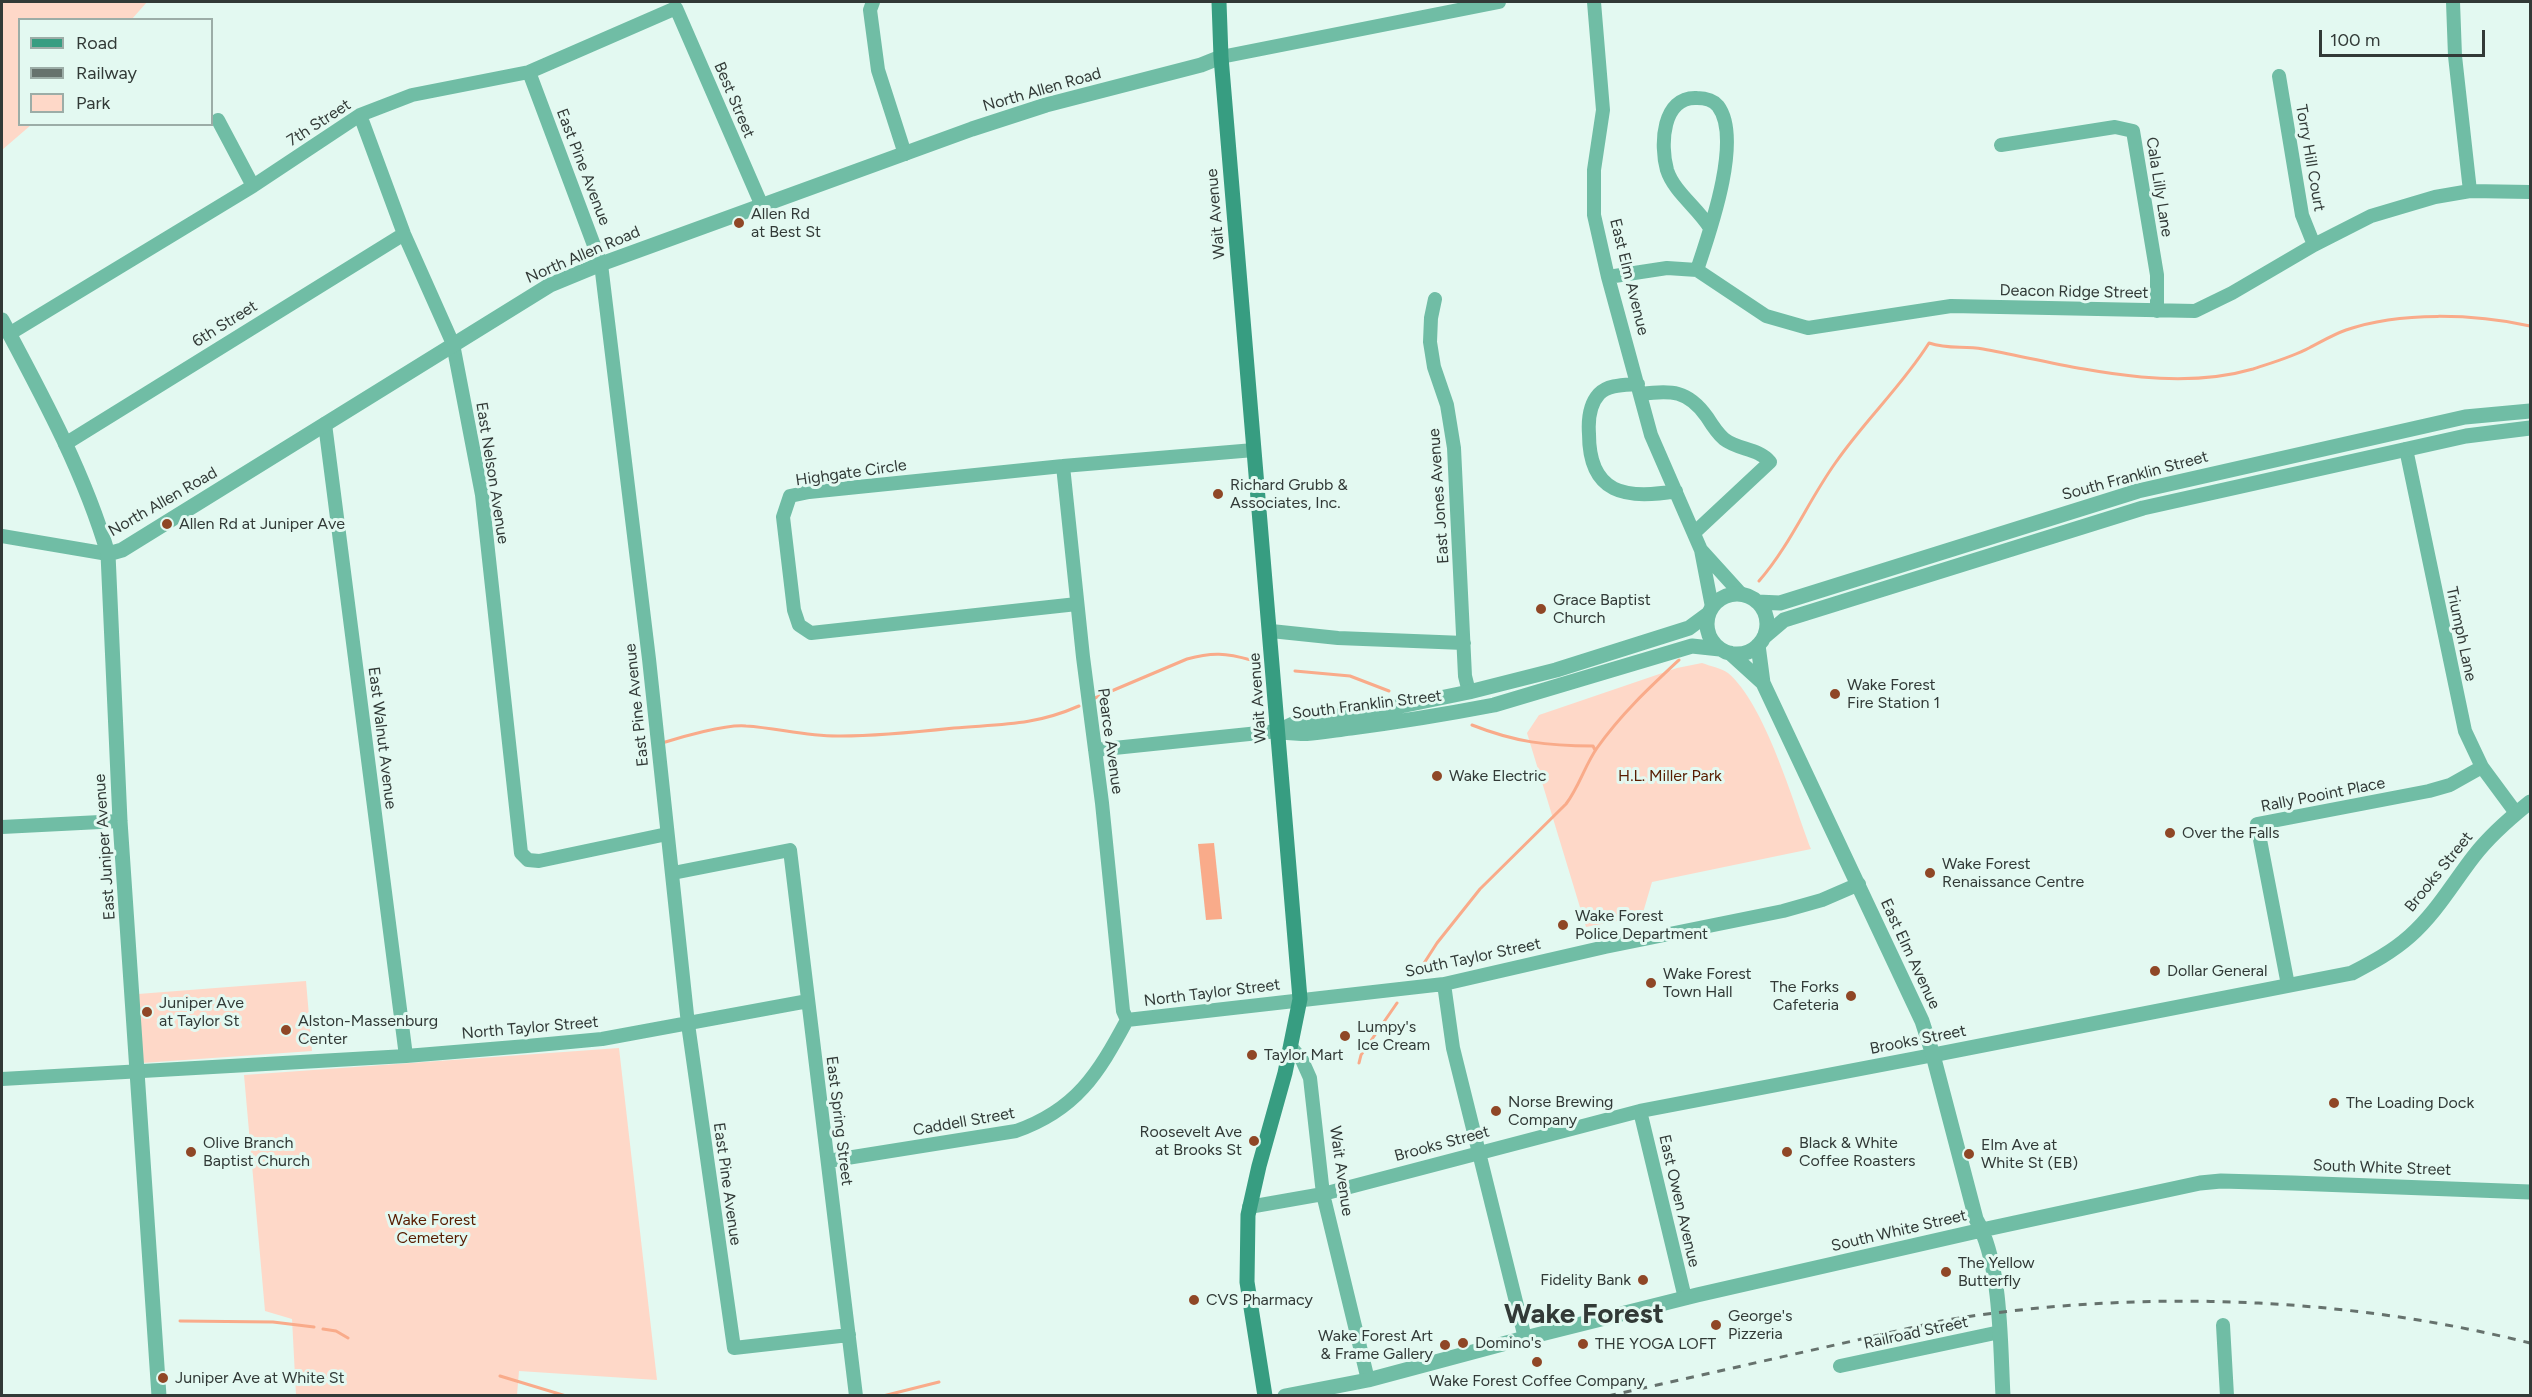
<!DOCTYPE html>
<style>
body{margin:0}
#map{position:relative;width:2532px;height:1397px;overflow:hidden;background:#e3f9f1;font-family:Figtree,sans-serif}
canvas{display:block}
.frame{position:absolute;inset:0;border:3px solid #323a37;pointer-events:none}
.legend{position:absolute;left:18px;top:18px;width:195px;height:108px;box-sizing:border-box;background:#e3f9f1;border:2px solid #9cada7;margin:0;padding:8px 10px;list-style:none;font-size:18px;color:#323a37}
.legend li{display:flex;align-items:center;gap:12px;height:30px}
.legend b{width:30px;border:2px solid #9cada7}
.scale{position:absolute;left:2319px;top:30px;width:166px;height:27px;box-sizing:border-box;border:3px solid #323a37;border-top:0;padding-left:8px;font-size:18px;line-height:21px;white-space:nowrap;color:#323a37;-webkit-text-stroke:4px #e3f9f1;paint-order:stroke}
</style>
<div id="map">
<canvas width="2532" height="1397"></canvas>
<div class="frame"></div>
<ul class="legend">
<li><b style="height:8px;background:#379d81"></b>Road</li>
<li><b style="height:8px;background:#66726d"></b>Railway</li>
<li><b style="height:16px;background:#fed8c8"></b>Park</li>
</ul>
<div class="scale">100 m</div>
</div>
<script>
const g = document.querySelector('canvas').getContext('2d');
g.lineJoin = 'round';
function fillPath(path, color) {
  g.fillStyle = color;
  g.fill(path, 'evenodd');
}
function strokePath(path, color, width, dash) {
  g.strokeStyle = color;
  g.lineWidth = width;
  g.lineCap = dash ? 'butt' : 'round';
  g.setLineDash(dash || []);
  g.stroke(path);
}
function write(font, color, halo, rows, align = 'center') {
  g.font = font + ' Figtree,sans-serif';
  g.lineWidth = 6;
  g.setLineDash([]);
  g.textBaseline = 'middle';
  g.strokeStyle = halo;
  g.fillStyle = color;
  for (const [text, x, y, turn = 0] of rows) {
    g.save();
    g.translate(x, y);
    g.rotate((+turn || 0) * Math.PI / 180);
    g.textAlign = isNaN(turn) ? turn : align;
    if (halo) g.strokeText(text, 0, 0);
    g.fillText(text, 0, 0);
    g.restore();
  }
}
const green = new Path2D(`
 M2,2H147L132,19L20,20V124L31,125L2,150Z
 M1702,663C1710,666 1721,668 1728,673C1765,704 1793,802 1811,849L1652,882L1642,916L1586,927L1527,733L1539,715L1677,668Z
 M306,981L312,1051L142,1063L138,994Z
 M619,1048L657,1380L519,1371L517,1395H296L292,1319L265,1311L244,1075Z`);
const water = new Path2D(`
 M1214,843L1222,919L1206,920L1198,844Z`);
const stream = new Path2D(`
 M1759,581C1791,544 1808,501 1836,462C1865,420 1902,386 1929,343C1950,350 1963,345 1983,349C2069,365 2167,394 2253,369C2271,363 2292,357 2309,348C2321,342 2332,335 2346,330C2400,311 2475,314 2530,326
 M1295,671L1350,676L1389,691
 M1095,698L1187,659C1212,652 1226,653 1251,660
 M1472,725C1515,742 1547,746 1593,746L1595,750
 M662,743C681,737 726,724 746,726C778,728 808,737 841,736C879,736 917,732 954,728C1002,724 1033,726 1079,706
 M1419,971L1437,943L1480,889L1566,804C1579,787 1585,765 1597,748C1621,714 1649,688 1679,660
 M1359,1063L1361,1055L1397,1003
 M180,1321L273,1322L314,1327
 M323,1329L336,1331L348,1338
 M500,1376L566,1396
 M883,1396L939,1382`);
const minor = new Path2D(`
 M873,2L870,10L878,70L905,154
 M1594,2L1603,110L1594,170V215L1608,277L1651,435L1701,550L1712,607
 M2453,2L2455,56L2470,191
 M1221,57L1499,2
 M529,72L601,264L649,659L688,1024L734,1348L849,1335
 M2279,76L2302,215L2314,245
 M360,115L404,234L453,344L482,495L521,853L528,860L539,861L667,834
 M218,120L253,186
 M2001,145L2115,127L2133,131L2157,275V311
 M1697,270C1709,234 1743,139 1718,106C1713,100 1705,98 1697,98C1662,96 1660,145 1667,170C1674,192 1698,208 1710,228
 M1608,277L1667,268L1697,270L1766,316L1808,328L1951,306L2195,311L2232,293L2314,245L2371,216L2435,197L2470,191L2530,192
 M1435,299L1431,318L1430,342L1434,367L1447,405L1454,448L1465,676L1469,692
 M9,334L253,186L360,115L412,95L529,72L676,8L762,206
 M1638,384C1626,385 1608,384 1599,394C1589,405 1588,420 1589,434C1589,494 1626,500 1676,491
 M1641,394C1671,390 1688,390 1707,417C1712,425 1717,433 1724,439C1738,450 1758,448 1770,462L1694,533
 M325,424L406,1056
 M65,444L404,234
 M2406,449L2465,731L2482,767L2516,813
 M1063,466L1083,657L1102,803L1123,1011L1127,1020
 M2,536L108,554
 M1702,551L1741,594
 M1077,604L811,633L799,625L794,610L783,517L790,496L809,492L1063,466L1254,450
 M1271,631L1338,638L1464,643
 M1095,750L1278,731
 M2,827L120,821
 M673,873L790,850L856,1396
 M1444,984L1453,1048L1525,1338
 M2288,985L2257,824L2429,791L2450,785L2482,767
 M1127,1020L1444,984L1605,947L1783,911L1822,900L1859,884
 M1291,1047L1302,1060L1310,1078L1323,1194L1368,1380
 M2,1079L406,1056L527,1046L602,1039L808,1001
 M1640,1111L1685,1298
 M828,1161L1016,1131C1076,1110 1098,1074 1127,1020
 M1249,1207L1323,1194L1640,1111L1933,1055
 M2223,1325L2227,1396
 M1840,1366L2000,1332`);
const tertiary = new Path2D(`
 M2,320C42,395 84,472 108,554L120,821L159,1396
 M108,554L122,550L143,537L550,285L601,264L972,129L1046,105L1201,65L1221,57
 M1707 624a30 30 0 1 1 60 0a30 30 0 1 1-60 0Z
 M1757,602L1780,603L2138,491L2465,417L2530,411
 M1764,637L1784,620L2143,508L2466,436L2530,428
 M1758,645L1763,683
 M1730,653L1763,683L1922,1021L1933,1055L1976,1219C2002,1264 2000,1344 2003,1396
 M1278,731C1303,737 1326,731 1351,728C1399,722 1447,714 1494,705L1692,646L1720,649
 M1278,731L1295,723L1396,707L1469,692L1556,670L1689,628L1708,614
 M1933,1055L2352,973C2373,962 2392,952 2410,936C2436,913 2453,883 2474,856C2490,835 2510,818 2530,802
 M1285,1396L1368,1380L1525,1338L1697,1295L1982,1230L2200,1183L2221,1181L2293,1183L2530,1192`);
const secondary = new Path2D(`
 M1219,2L1221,57L1300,999L1285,1073L1259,1166L1248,1215L1247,1282L1265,1396`);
const rail = new Path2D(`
 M1608,1396L1946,1320C2138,1289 2342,1296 2530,1343`);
const markers = [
 [739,223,6,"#8f4726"],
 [1218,494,6,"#8f4726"],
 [167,524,6,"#8f4726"],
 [1541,609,6,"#8f4726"],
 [1835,694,6,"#8f4726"],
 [1437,776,6,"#8f4726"],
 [2170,833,6,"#8f4726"],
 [1930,873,6,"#8f4726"],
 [1563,925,6,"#8f4726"],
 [2155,971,6,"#8f4726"],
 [1651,983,6,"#8f4726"],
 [1851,996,6,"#8f4726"],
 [147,1012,6,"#8f4726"],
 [286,1030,6,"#8f4726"],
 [1345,1036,6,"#8f4726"],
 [1252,1055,6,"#8f4726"],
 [2334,1103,6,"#8f4726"],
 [1496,1111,6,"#8f4726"],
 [1254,1141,6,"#8f4726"],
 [191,1152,6,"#8f4726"],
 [1787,1152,6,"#8f4726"],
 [1969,1154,6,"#8f4726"],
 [1946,1272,6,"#8f4726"],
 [1643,1280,6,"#8f4726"],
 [1194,1300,6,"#8f4726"],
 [1716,1325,6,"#8f4726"],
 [1463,1343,6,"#8f4726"],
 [1583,1344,6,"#8f4726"],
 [1445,1345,6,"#8f4726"],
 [1537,1362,6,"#8f4726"],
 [163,1378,6,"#8f4726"]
];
const streetNames = [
 ["North Allen Road",1042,90,-16],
 ["Best Street",734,100,67],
 ["7th Street",319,123,-33],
 ["Torry Hill Court",2310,158,80],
 ["East Pine Avenue",583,167,69],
 ["Cala Lilly Lane",2159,187,81],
 ["Wait Avenue",1216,214,-95],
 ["North Allen Road",583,255,-23],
 ["East Elm Avenue",1629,277,76],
 ["Deacon Ridge Street",2074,292,1],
 ["6th Street",225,324,-32],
 ["East Nelson Avenue",492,473,81],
 ["Highgate Circle",851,473,-8],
 ["South Franklin Street",2135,476,-15],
 ["East Jones Avenue",1439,496,-94],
 ["North Allen Road",163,502,-30],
 ["Triumph Lane",2461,634,78],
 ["Wait Avenue",1258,698,-94],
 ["East Pine Avenue",637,705,-96],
 ["South Franklin Street",1367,705,-7],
 ["East Walnut Avenue",382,738,83],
 ["Pearce Avenue",1110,741,82],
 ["Rally Pooint Place",2323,795,-11],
 ["East Juniper Avenue",105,847,-94],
 ["Brooks Street",2439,872,-51],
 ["East Elm Avenue",1910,954,65],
 ["South Taylor Street",1473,958,-12],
 ["North Taylor Street",1212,993,-7],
 ["North Taylor Street",530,1028,-5],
 ["Brooks Street",1918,1040,-11],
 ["East Spring Street",839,1121,83],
 ["Caddell Street",964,1122,-10],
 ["Brooks Street",1442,1144,-15],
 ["South White Street",2382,1168,2],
 ["Wait Avenue",1341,1171,82],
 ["East Pine Avenue",727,1184,82],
 ["East Owen Avenue",1679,1201,77],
 ["South White Street",1899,1231,-13],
 ["Railroad Street",1916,1333,-12]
];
const poiNames = [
 ["Allen Rd",751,214],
 ["at Best St",751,232],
 ["Richard Grubb &",1230,485],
 ["Associates, Inc.",1230,503],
 ["Allen Rd at Juniper Ave",179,524],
 ["Grace Baptist",1553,600],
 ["Church",1553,618],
 ["Wake Forest",1847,685],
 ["Fire Station 1",1847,703],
 ["Wake Electric",1449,776],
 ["Over the Falls",2182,833],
 ["Wake Forest",1942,864],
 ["Renaissance Centre",1942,882],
 ["Wake Forest",1575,916],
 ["Police Department",1575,934],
 ["Dollar General",2167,971],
 ["Wake Forest",1663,974],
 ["Town Hall",1663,992],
 ["The Forks",1839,987,"right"],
 ["Cafeteria",1839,1005,"right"],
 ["Juniper Ave",159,1003],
 ["at Taylor St",159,1021],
 ["Alston-Massenburg",298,1021],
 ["Center",298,1039],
 ["Lumpy's",1357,1027],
 ["Ice Cream",1357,1045],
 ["Taylor Mart",1264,1055],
 ["Norse Brewing",1508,1102],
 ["Company",1508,1120],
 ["The Loading Dock",2346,1103],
 ["Roosevelt Ave",1242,1132,"right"],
 ["at Brooks St",1242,1150,"right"],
 ["Olive Branch",203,1143],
 ["Baptist Church",203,1161],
 ["Black & White",1799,1143],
 ["Coffee Roasters",1799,1161],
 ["Elm Ave at",1981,1145],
 ["White St (EB)",1981,1163],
 ["The Yellow",1958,1263],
 ["Butterfly",1958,1281],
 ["Fidelity Bank",1631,1280,"right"],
 ["CVS Pharmacy",1206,1300],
 ["George's",1728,1316],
 ["Pizzeria",1728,1334],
 ["Wake Forest Art",1433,1336,"right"],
 ["& Frame Gallery",1433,1354,"right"],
 ["Domino's",1475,1343],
 ["THE YOGA LOFT",1595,1344],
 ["Juniper Ave at White St",175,1378],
 ["Wake Forest Coffee Company",1537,1381,"center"]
];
const parkNames = [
 ["H.L. Miller Park",1670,776],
 ["Wake Forest",432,1220],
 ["Cemetery",432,1238]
];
const townNames = [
 ["Wake Forest",1584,1315]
];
fillPath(green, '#fed8c8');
fillPath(water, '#f9ab8a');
strokePath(stream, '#f9ab8a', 3);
strokePath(minor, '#70bda5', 14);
strokePath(tertiary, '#70bda5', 15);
strokePath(secondary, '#379d81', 15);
strokePath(rail, '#66726d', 3, [8, 8]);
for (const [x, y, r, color] of markers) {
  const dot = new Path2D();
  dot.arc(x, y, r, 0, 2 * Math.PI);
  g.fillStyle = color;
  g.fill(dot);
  strokePath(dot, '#e3f9f1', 2);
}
write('16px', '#323a37', '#e3f9f1', streetNames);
write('16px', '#323a37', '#e3f9f1', poiNames, 'left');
write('16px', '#571c00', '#e3f9f1', parkNames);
write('bold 28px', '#323a37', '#e3f9f1', townNames);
</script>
